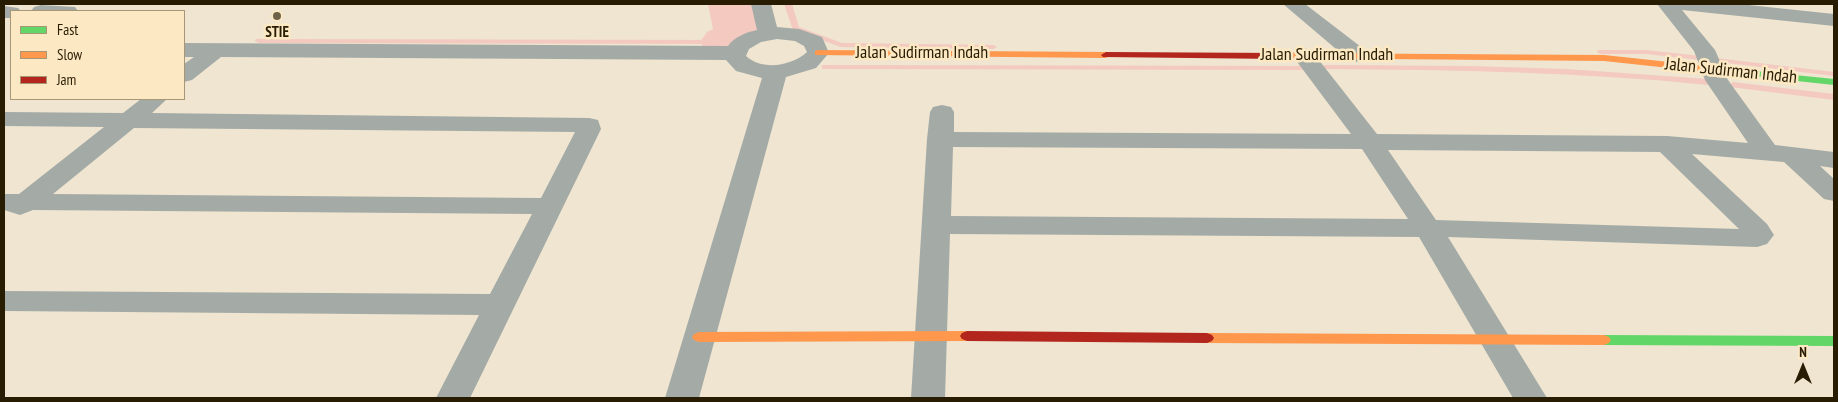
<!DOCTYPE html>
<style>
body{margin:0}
#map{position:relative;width:1838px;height:402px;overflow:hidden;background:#efe5d1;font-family:"PT Sans Narrow",sans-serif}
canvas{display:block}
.frame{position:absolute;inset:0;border:5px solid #281c03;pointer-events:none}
.legend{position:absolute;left:10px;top:10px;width:175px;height:90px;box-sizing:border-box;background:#fce9c4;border:1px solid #a79777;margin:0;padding:6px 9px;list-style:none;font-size:15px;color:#281c03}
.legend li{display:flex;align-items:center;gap:10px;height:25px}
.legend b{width:25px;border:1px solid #a79777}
.north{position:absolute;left:1778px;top:342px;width:50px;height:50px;-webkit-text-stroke:4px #fce9c4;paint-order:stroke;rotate:0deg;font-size:14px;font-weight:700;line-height:20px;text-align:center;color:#281c03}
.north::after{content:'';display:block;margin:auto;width:18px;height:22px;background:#281c03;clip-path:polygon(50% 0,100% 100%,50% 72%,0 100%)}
</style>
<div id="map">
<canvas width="1838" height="402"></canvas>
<div class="frame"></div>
<ul class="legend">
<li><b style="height:6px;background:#63d668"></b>Fast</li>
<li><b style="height:6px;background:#ff974d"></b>Slow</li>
<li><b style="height:6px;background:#b3261e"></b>Jam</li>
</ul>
<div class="north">N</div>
</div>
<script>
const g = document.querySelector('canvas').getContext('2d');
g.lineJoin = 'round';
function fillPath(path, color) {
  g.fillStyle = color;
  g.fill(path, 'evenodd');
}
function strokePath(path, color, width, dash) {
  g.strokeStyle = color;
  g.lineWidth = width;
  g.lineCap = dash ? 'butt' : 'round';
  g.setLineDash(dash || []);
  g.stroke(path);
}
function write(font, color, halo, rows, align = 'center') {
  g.font = font + ' "PT Sans Narrow",sans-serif';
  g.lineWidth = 5;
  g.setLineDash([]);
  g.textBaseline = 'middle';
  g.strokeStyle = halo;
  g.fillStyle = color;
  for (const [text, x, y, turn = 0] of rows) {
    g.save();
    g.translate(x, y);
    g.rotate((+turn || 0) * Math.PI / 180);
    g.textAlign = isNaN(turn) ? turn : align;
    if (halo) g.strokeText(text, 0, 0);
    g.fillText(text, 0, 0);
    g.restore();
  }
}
const stream = new Path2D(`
 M784,4H792L799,27L842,43L993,45L997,47L993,49L841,47L793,30Z
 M256,39L724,40L728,42L724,44L259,43L255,41Z
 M1598,50H1646L1700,56L1704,58L1700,60L1646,54H1601L1597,52Z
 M1716,58L1834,72V76L1719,62L1715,60Z
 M822,65L1307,66L1311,68L1307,70L825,69H822Z
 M1324,65L1470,66L1566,69L1708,79L1712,82L1708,85C1581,72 1454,70 1327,69H1324Z
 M1733,82L1834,94V100L1730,87L1729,85Z`);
const river = new Path2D(`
 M708,4H752L760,35C746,55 730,58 707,52L700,42L707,32L713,29Z`);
const street = new Path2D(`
 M751,4H771L777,27L799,29L822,37L829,53L816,68L786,77L699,398H665L762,78L736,71L726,60L221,57L192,80L184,82V64L194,57H184V43L728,46C734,37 747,32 757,30ZM777,39L795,41L804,46L807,52C792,66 762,71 746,56L749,49L761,42Z
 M1283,4H1305L1365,50L1368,55L1365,60L1357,62L1349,60Z
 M1657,4H1739L1834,14V26L1682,10L1715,50L1728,80L1775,145L1834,152V168L1820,166L1834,179V201L1824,199L1784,162L1692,154L1767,224L1774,235L1767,244L1757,247L1448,237L1547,398H1513L1419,237L950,234L945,398H911L927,139L930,112L933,107L942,105L951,107L954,112V132L1351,134L1292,55L1295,50L1303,48L1311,50L1377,134L1667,136L1748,143L1705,80L1694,51ZM953,147L1362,149L1408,219L951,216ZM1388,150L1660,152L1739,229L1436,220Z
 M41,5L75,7L78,11H31L34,7Z
 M4,6L18,8L21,11H11V18H4Z
 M141,99H167L152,113L589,118L598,120L601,129L470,398H436L479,315L4,311V291L490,294L532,214L33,210L20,215L4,210V194H19L104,127L4,126V112L123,113ZM134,128L575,132L541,198L53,194Z`);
const fast = new Path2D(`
 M1716,67L1834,79V85L1713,72V68Z
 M1604,335L1834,336V346L1604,345L1599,343L1597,340L1599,337Z`);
const slow = new Path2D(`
 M818,50L1106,52L1111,55L1106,58L815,55V51Z
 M1279,53L1604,55L1716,67L1721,70L1716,73L1604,61L1276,58L1274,56Z
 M967,331L972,333L974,336L972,339L967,341L699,342L694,340L692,337L694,334L699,332Z
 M1207,333L1604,335L1609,337L1611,340L1609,343L1604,345L1207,343L1202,341L1200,338L1202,335Z`);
const jam = new Path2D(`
 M1106,52L1279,53L1284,56L1279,59L1103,57L1101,55Z
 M967,331L1207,333L1212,335L1214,338L1212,341L1207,343L967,341L962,339L960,336L962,333Z`);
const markers = [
 [277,16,5,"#6e624b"]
];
const farPoinames = [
 ["STIE",277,33]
];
const streetNames = [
 ["Jalan Sudirman Indah",922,53],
 ["Jalan Sudirman Indah",1327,55],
 ["Jalan Sudirman Indah",1731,71,6]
];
fillPath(stream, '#f3c9c0');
fillPath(river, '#f3c9c0');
fillPath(street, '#a4aba6');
fillPath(fast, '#63d668');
fillPath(slow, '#ff974d');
fillPath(jam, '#b3261e');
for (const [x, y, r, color] of markers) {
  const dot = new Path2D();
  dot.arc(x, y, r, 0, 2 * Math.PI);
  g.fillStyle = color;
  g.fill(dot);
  strokePath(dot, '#fce9c4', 2);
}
write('bold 15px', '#281c03', '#fce9c4', farPoinames);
write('18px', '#281c03', '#fce9c4', streetNames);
</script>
